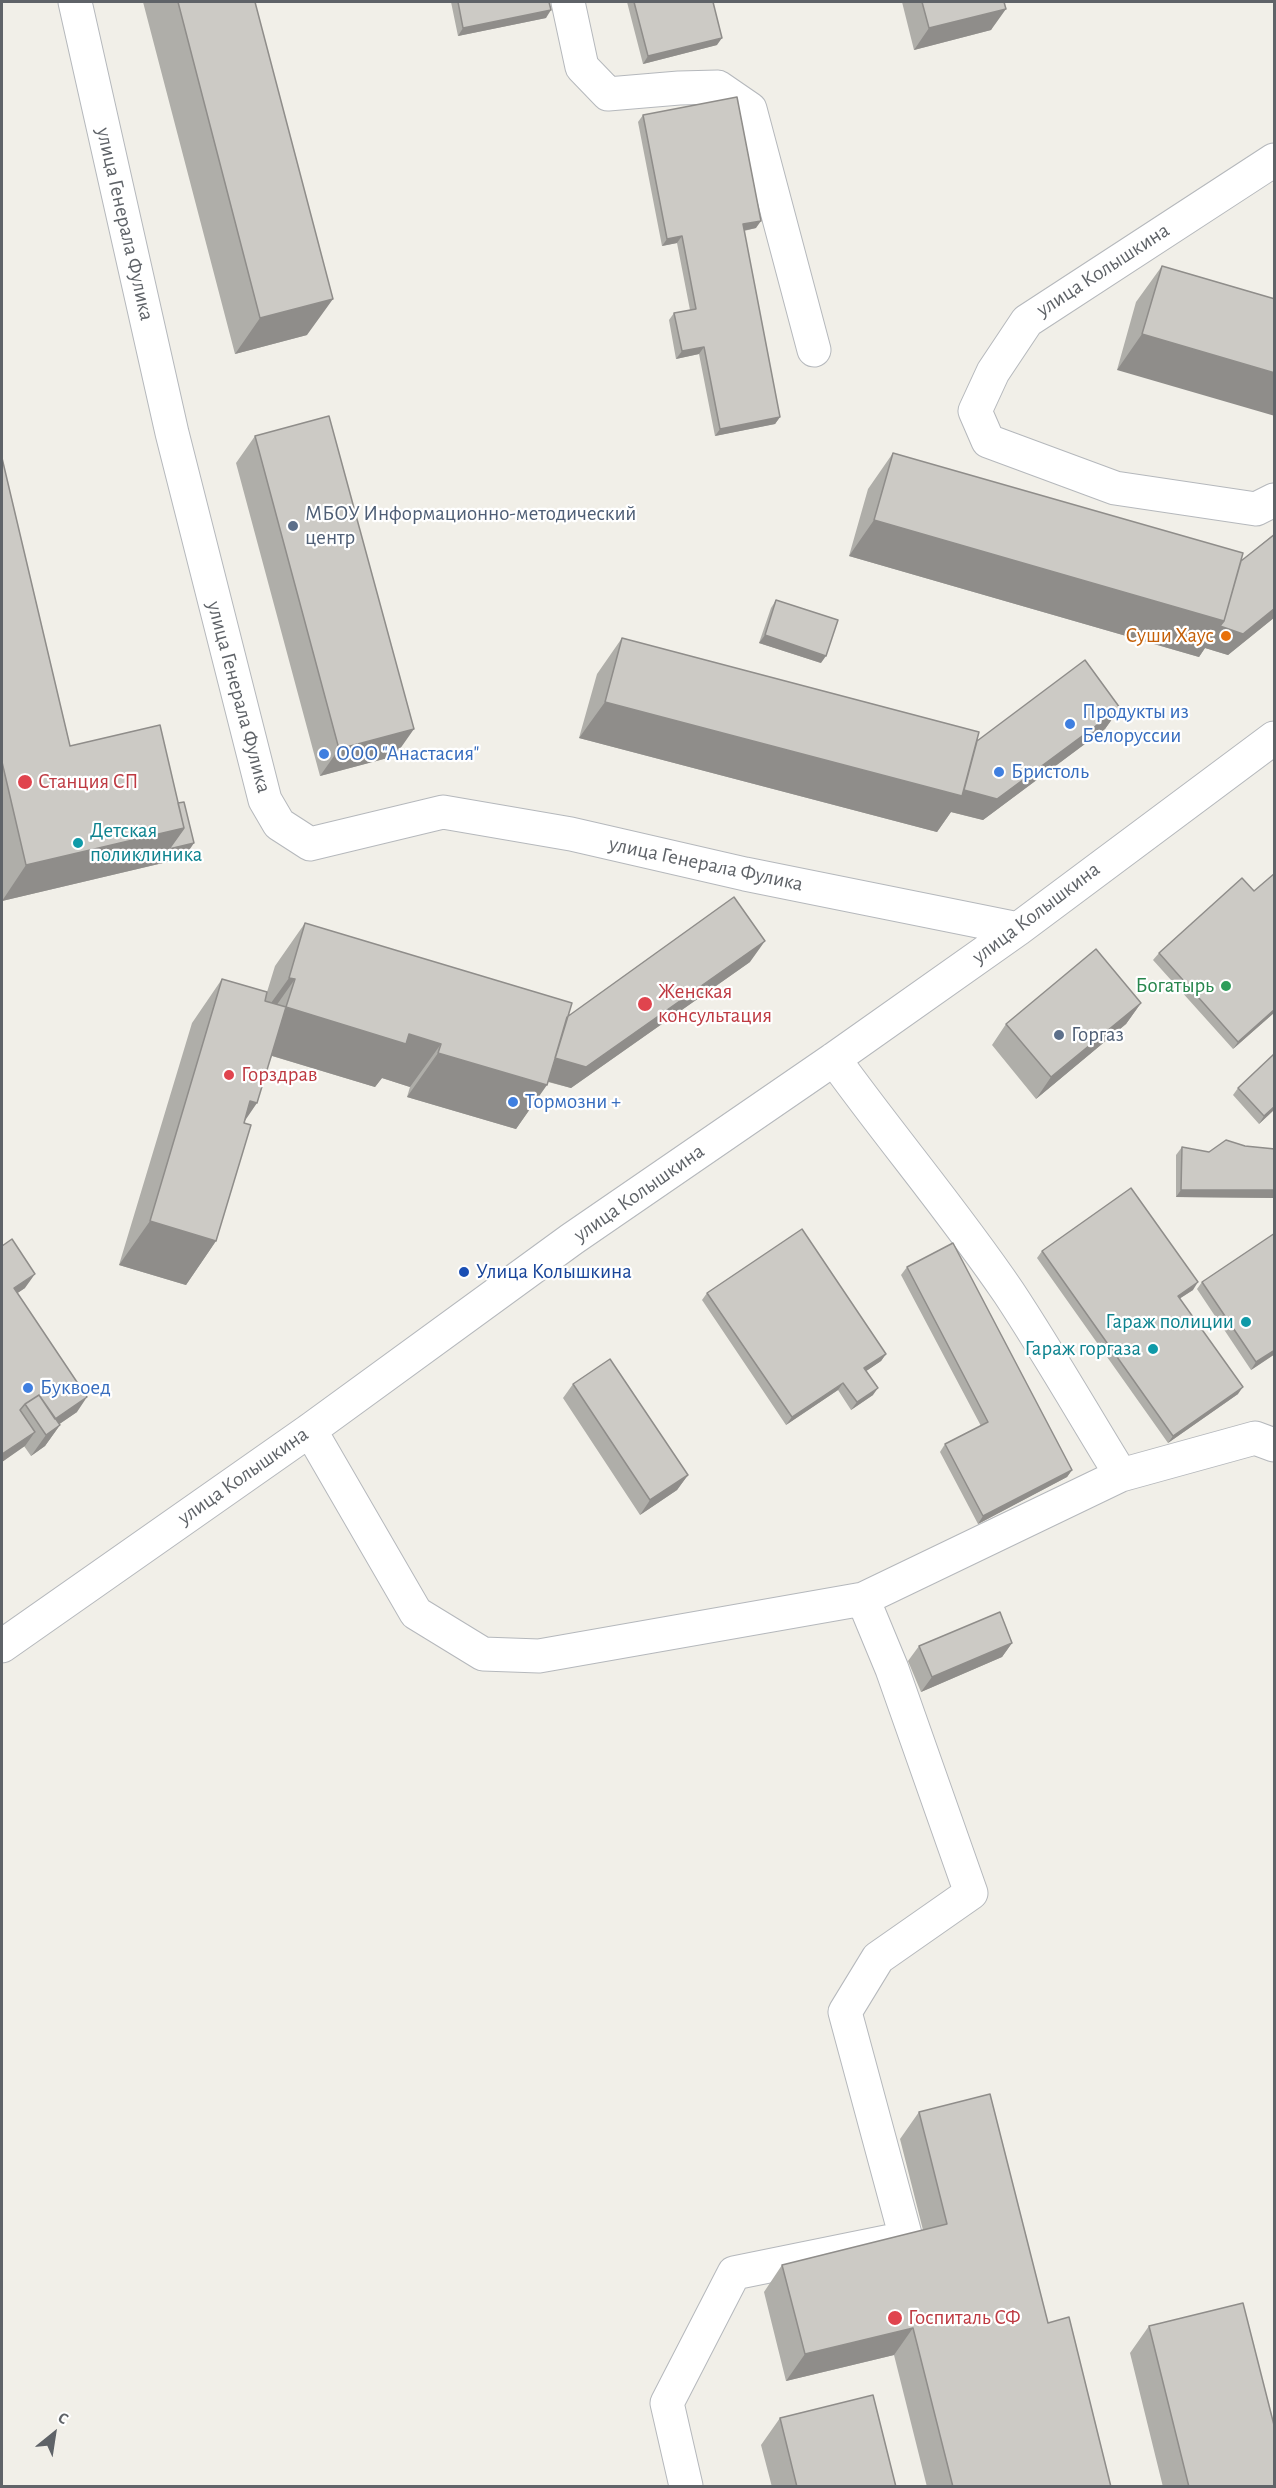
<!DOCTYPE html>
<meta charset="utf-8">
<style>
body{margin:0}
#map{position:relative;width:1276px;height:2488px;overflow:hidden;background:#f1efe8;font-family:"Alegreya Sans",sans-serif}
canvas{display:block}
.frame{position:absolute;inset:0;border:3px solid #5f6368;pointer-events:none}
.north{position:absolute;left:24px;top:2404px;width:60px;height:60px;-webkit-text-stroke:4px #fff;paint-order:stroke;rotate:30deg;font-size:16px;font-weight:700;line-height:24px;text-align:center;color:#5f6368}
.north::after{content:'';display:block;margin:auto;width:21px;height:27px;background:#5f6368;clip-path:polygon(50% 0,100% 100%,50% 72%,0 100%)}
</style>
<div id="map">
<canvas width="1276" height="2488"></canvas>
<div class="frame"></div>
<div class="north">С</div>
</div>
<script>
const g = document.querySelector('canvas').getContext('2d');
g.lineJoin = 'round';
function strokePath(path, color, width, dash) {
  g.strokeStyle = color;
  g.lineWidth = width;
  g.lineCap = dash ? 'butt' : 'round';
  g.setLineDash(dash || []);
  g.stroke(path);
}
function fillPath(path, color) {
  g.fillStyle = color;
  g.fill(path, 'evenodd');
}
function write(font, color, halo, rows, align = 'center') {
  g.font = font + ' "Alegreya Sans",sans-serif';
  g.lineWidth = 4.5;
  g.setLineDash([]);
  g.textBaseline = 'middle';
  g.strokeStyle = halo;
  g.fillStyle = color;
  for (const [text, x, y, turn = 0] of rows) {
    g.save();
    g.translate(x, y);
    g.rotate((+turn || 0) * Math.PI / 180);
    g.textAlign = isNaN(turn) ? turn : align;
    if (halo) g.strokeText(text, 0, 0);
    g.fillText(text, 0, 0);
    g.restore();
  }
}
const minor = new Path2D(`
 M75,2L172,433L265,800L279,824L310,844L443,812L571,834L745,874L1018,929
 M568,2L582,67L608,94L679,88L718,87L750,109L814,350
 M1274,160L1027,321L993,372L975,411L988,441L1115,488L1256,509L1274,500
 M834,1059C891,1138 954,1212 1009,1293C1048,1352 1084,1415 1121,1475
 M310,1430L416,1613L483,1654L539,1656L863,1599L892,1669L971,1893L878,1958L845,2012L906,2238L734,2273L667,2403L686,2486
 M863,1599L1121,1475L1255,1438L1274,1445
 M2,1646L310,1430L572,1239L834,1059L1018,929L1274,738`);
const wall = new Path2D(`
 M143,2H255L307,335L235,354Z
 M451,2H549L546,18L458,36Z
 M627,2H713L717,45L643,64Z
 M902,2H1004L991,30L914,50Z
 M643,115L756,228L744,231L780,417L775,424L715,436L699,354L676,359L669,320L674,313L690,310L677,243L662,246L638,122Z
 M1162,266L1275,299L1117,370L1136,302Z
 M255,436L395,756L320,776L236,463Z
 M893,453L1241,561L1275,533V617L1228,655L1205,648L1199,657L849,556L868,489Z
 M2,458L70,746L184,858L2,901Z
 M776,600L821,663L759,643L771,608Z
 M622,638L977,741L1120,708L1105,729L983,820L951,812L937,832L579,738L597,674Z
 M1275,873V1012L1233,1049L1153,960L1159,953L1254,891Z
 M305,923L567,1017L750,962L571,1088L548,1082L516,1129L407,1097L410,1087L382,1078L375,1087L272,1056L244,1122L216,1241L186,1285L119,1265L192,1023L222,979L267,992L275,966Z
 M1141,1003L1126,1024L1036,1099L992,1045L1006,1024Z
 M1238,1088L1275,1109L1259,1124L1233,1095Z
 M1245,1146L1275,1149V1198L1176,1197V1155L1182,1147L1209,1152Z
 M1275,1233V1354L1251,1370L1197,1289L1202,1282Z
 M2,1246L25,1288L17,1293L77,1412L59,1424L60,1425L45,1446L31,1456L24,1446L2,1462Z
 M1042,1251L1193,1290L1180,1298L1238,1394L1168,1443L1037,1258Z
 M907,1267L1072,1470L1067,1477L978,1524L940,1452L945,1444L981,1426L901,1275Z
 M707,1293L886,1354L881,1361L866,1371L873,1395L851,1410L838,1390L786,1425L702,1300Z
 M573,1384L688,1475L677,1490L640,1515L563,1398Z
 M1012,1643L1002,1657L921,1692L908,1661L919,1646Z
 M919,2112L1048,2323L1111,2487H927L894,2355L786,2381L764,2292L782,2265L923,2230L900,2139Z
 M1149,2326L1275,2487H1163L1130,2353Z
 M780,2418L896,2487H772L761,2445Z`);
const shadedWall = new Path2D(`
 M1006,9L991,30L914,50L929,28Z
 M551,10L546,18L458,36L463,28Z
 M722,38L717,45L643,64L648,56Z
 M761,221L756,228L737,232L743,224Z
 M682,236L677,243L662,246L667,239Z
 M333,299L307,335L235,354L260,318Z
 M1142,334L1275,373V416L1117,370Z
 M704,347L699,354L676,359L682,351Z
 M780,417L775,424L715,436L720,429Z
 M874,520L1275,608V617L1228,655L1205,648L1199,657L849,556Z
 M765,635L826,656L821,663L759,643Z
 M605,702L954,794L1120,708L1105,729L983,820L951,812L937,832L579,738Z
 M414,729L395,756L320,776L339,749Z
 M184,828L194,843L184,858L2,901L26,865Z
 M765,941L750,962L571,1088L532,1077L546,1056Z
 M289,978L295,979L264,1023L258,1021Z
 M1141,1003L1126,1024L1036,1099L1051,1077Z
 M286,1007L409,1034L441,1044L410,1087L382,1078L375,1087L256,1051Z
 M1275,1009V1012L1233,1049L1238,1042Z
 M438,1053L547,1085L516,1129L407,1097Z
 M250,1101L257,1103L227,1147Z
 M1275,1106V1109L1259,1124L1264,1116Z
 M1181,1190H1275V1198L1176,1197Z
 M150,1221L216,1241L186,1285L119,1265Z
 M35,1274L25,1288L3,1303L14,1288Z
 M1198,1282L1193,1290L1173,1303L1178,1296Z
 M1275,1350V1354L1251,1370L1256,1362Z
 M886,1354L881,1361L859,1376L864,1368Z
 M843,1383L838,1390L786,1425L792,1417Z
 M1243,1387L1238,1394L1168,1443L1173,1436Z
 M878,1388L873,1395L851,1410L857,1402Z
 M87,1397L77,1412L45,1434L49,1423Z
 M60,1425L45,1446L31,1456L46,1435Z
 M35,1432L25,1446L2,1462V1454Z
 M1072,1470L1067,1477L978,1524L983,1516Z
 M688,1475L677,1490L640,1515L650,1500Z
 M1012,1643L1002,1657L921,1692L932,1677Z
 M913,2328L894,2355L786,2381L805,2354Z`);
const building = new Path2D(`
 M178,2H255L333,299L260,318Z
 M458,2H549L551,10L463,28Z
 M634,2H713L722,38L648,56Z
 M922,2H1004L1006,9L929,28Z
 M737,97L761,221L743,224L780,417L720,429L704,347L682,351L674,313L696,309L682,236L667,239L643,115Z
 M1162,266L1275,299V373L1142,334Z
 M329,416L414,729L339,749L255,436Z
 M893,453L1243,553L1224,621L874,520Z
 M2,458L70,746L160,725L184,828L26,865L2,762Z
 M1275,534V608L1243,634L1220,626L1224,621L1241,561Z
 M776,600L838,620L826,656L765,635Z
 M622,638L979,732L962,796L605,702Z
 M1085,660L1120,708L997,799L964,790L977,741Z
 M184,802L194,843L169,849L184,828L178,803Z
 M1275,873V1009L1238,1042L1159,953L1242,878L1254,891Z
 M734,897L765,941L586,1067L555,1058L567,1017Z
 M305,923L572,1003L547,1085L438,1053L441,1044L409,1034L406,1044L286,1007L257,1103L250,1101L244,1123L251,1125L216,1241L150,1221L222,979L267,992L265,1001L286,1007L295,979L289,978Z
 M1096,949L1141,1003L1051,1077L1006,1024Z
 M1274,1054L1275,1106L1264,1116L1238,1088Z
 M1226,1140L1245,1146L1275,1149V1190H1181L1182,1147L1209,1152Z
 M1131,1188L1198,1282L1178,1296L1243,1387L1173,1436L1042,1251Z
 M802,1229L886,1354L864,1368L878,1388L857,1402L843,1383L792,1417L707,1293Z
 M1275,1233V1350L1256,1362L1202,1282Z
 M12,1239L35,1274L14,1288L87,1397L55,1419L39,1395L25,1404L20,1410L35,1432L2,1454V1246Z
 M953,1243L1072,1470L983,1516L945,1444L988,1422L907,1267Z
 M610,1359L688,1475L650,1500L573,1384Z
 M39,1395L60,1425L46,1435L25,1404Z
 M1000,1612L1012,1643L932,1677L919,1646Z
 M990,2094L1048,2323L1069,2317L1111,2487H953L913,2328L805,2354L782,2265L947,2224L919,2112Z
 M1243,2303L1275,2429V2487H1189L1149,2326Z
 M873,2395L896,2487H797L780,2418Z`);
const markers = [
 [293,526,6,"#5c6f8a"],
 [1226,636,6,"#e8710a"],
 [1070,724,6,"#3f7fe0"],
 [324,754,6,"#3f7fe0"],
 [999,772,6,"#3f7fe0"],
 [25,782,8,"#e0444e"],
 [78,843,6,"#0f9aa8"],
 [1226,986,6,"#2e9e5b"],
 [645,1004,8,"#e0444e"],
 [1059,1035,6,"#5c6f8a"],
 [229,1075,6,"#e0444e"],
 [513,1102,6,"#3f7fe0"],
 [464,1272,6,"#1a4fb4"],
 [1246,1322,6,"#0f9aa8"],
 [1153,1349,6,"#0f9aa8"],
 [28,1388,6,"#3f7fe0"],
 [895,2318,8,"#e0444e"]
];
const streetNames = [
 ["улица Генерала Фулика",125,224,77],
 ["улица Колышкина",1103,270,-33],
 ["улица Генерала Фулика",239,697,75],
 ["улица Генерала Фулика",706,864,12],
 ["улица Колышкина",1036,913,-37],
 ["улица Колышкина",639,1193,-35],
 ["улица Колышкина",243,1476,-35]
];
const serviceNames = [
 ["МБОУ Информационно-методический",305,514],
 ["центр",305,538],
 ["Горгаз",1071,1035]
];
const foodNames = [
 ["Суши Хаус",1214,636]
];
const shopNames = [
 ["Продукты из",1082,712],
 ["Белоруссии",1082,736],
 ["ООО \"Анастасия\"",336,754],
 ["Бристоль",1011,772],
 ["Тормозни +",525,1102],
 ["Буквоед",40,1388]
];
const healthNames = [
 ["Станция СП",38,782],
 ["Женская",658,992],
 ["консультация",658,1016],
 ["Горздрав",241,1075],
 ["Госпиталь СФ",908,2318]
];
const cultureNames = [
 ["Детская",90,831,"left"],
 ["поликлиника",90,855,"left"],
 ["Гараж полиции",1234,1322],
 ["Гараж горгаза",1141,1349]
];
const leisureNames = [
 ["Богатырь",1214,986]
];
const transitNames = [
 ["Улица Колышкина",476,1272]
];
strokePath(minor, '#b5b8bc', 35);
strokePath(minor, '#fff', 33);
fillPath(wall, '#afaea9');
fillPath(shadedWall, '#8f8d8a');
fillPath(building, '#cccac5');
strokePath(building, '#8f8d8a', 1.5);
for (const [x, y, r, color] of markers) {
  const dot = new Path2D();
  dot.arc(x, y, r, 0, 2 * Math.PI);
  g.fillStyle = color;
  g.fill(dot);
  strokePath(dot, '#fff', 2);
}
write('21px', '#5f6368', '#fff', streetNames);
write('21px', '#4e5e75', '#fff', serviceNames, 'left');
write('21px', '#c56008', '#fff', foodNames, 'right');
write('21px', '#366cbe', '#fff', shopNames, 'left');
write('21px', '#be3a42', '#fff', healthNames, 'left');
write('21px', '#0d838f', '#fff', cultureNames, 'right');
write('21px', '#27864d', '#fff', leisureNames, 'right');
write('21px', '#164399', '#fff', transitNames, 'left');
</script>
